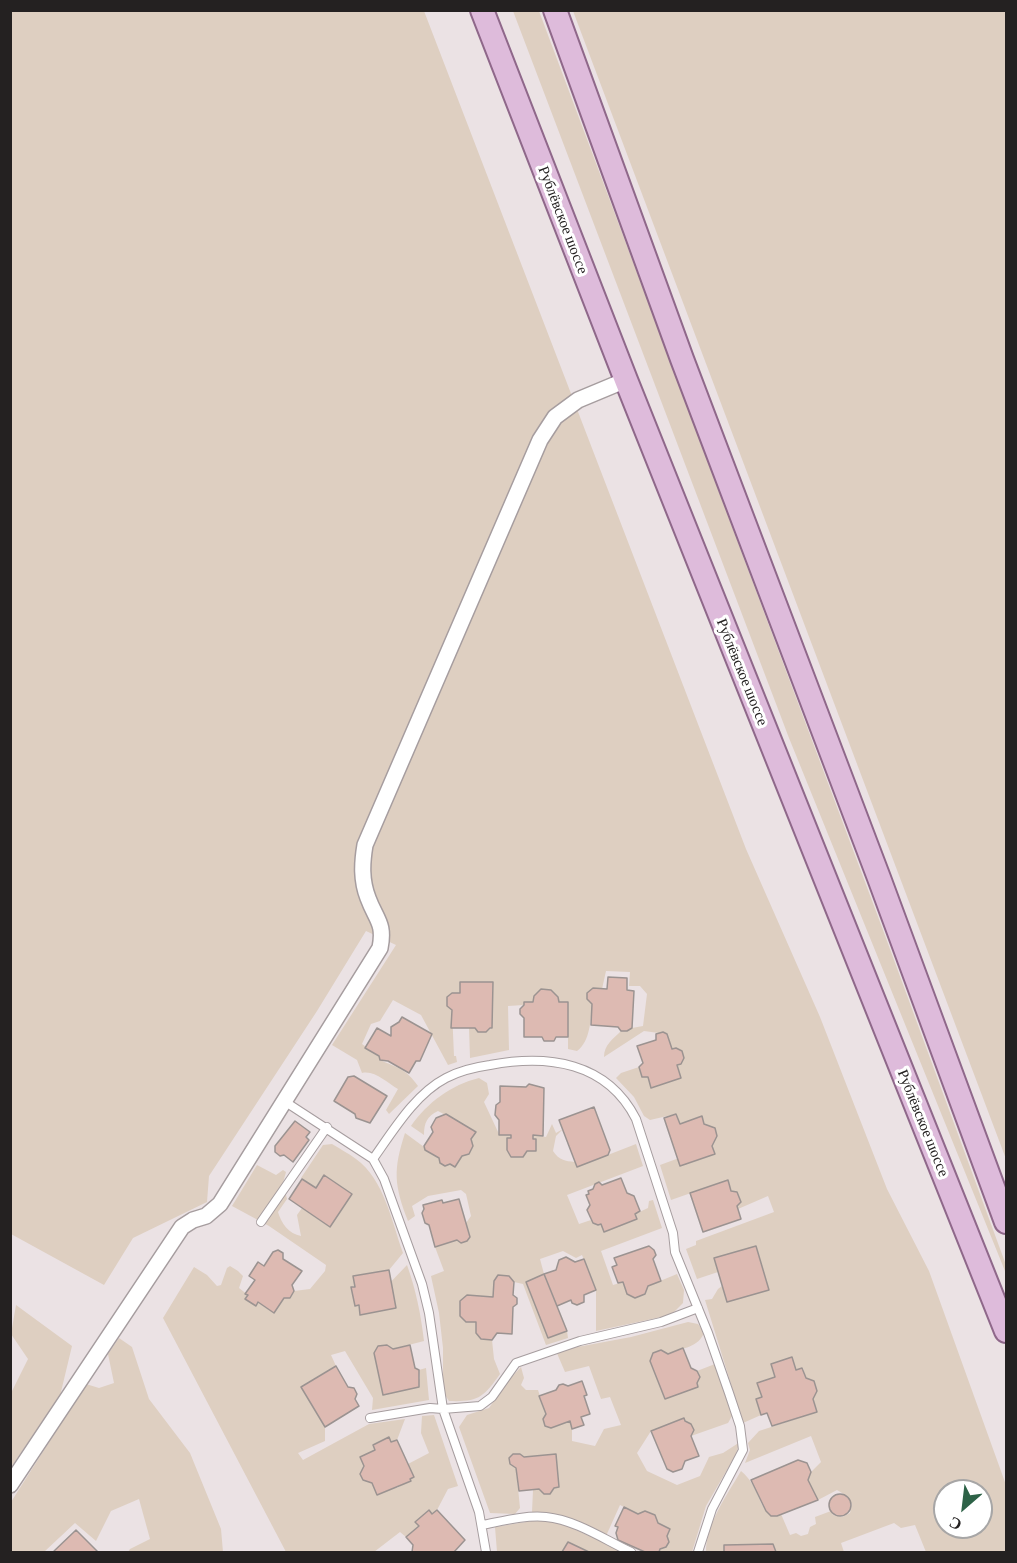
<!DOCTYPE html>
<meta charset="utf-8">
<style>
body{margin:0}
#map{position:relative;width:1017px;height:1563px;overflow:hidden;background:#ebe2e4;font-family:"Crimson Pro",serif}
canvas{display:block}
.frame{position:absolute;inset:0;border:12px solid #242121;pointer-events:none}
.north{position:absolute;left:933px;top:1479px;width:60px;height:60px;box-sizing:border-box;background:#fff;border:2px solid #a7a6a6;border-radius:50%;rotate:208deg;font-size:16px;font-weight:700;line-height:24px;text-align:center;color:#242121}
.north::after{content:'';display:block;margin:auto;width:21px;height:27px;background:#2d6247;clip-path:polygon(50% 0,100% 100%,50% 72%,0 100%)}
</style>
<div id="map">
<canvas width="1017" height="1563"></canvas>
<div class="frame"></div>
<div class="north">С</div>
</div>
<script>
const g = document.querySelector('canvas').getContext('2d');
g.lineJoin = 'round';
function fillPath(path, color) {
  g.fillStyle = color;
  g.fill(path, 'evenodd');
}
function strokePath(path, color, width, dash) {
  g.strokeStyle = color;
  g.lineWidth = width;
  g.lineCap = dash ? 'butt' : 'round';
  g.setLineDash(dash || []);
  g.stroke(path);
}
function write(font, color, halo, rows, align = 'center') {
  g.font = font + ' "Crimson Pro",serif';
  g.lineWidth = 6;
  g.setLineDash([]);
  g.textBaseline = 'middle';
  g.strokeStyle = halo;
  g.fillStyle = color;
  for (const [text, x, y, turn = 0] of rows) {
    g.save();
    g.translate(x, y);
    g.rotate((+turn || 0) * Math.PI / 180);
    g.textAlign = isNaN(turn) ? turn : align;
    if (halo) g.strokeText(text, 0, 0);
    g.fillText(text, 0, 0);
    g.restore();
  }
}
const green = new Path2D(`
 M10,11H424L746,849L820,1017L887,1189L929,1271L1006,1485V1552H926L915,1525L901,1528L894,1523L841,1543L844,1552H776L773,1544L724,1545V1552H706C706,1524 727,1495 741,1471C759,1486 756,1502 771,1516L781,1514L790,1535L796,1533L801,1536L808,1534L810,1527L816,1524L815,1517L831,1511L833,1515L842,1517L850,1513L852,1504L847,1496L837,1490L818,1500L808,1480L811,1472L821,1462L811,1436L745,1463L750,1450L748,1443L759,1431L817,1412L813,1399L817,1391L814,1381L806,1378L803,1368L796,1370L792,1357L772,1364L775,1377L758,1383L762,1397L756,1400L761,1415L743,1423L705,1300L712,1299L718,1289L722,1286L718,1272L697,1279L686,1249L696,1245V1241L774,1212L768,1196L738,1209L737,1206L741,1201L737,1192L731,1191L728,1180L671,1200L660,1165L712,1146L717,1136L715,1128L704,1124L701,1116L680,1124L676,1114L650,1120L644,1116L634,1097L616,1078L621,1073L639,1067L642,1077H648L651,1088L681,1078L677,1065L681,1064L684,1057L682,1051L676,1048L672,1049L666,1034L644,1031L604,1057C604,1045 613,1039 621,1031H627L632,1028L643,1026L647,994L640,986H629L630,972L606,971L602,989L593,988L587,993V999L592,1004C591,1019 590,1042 577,1051L568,1049V1002H559L558,997L551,990H541L534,996L533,1002L524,1005L508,1006L509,1050L470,1058L469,1028H475L478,1032H486L492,1028L493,982H460V993H452L447,997V1006L452,1010L454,1056H456L457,1062L448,1065L421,1015L393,1000L380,1021L371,1024L362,1044L379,1056L380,1060C398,1068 405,1068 418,1086L389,1114L386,1110L398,1089C387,1083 375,1070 362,1073L357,1060L332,1045L396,945L366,931L317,1011L209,1176L207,1202L133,1238L104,1285L11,1234ZM945,1491H981V1527H945Z
 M513,11H539L883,930L1006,1265V1270L1005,1271L789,738Z
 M573,11H1006V1159Z
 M479,1078L487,1083L489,1094L484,1102L499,1134L511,1135V1138H507V1150L511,1157L527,1151H536V1139H533V1135L546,1137L552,1124L556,1133L563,1129L556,1136L553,1151C559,1160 565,1161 575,1162L577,1167L636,1144L643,1166L567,1195L579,1224L591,1220L593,1223L597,1225L601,1224L604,1232L635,1214L648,1208L649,1201L653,1200L662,1228L601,1251L613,1285L623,1282L635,1298L645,1294L648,1286L677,1274L684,1290L683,1303L671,1315L596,1331V1290L582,1255L576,1258L563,1251L540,1259L544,1274L526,1282L548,1338L567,1331L568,1338L546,1345L523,1284L514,1282L509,1276L498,1275L494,1281L493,1297L467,1296L460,1301V1316L466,1322H476L492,1340L494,1359L500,1374C483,1398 478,1402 449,1401L445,1395L443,1382V1348L439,1313L431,1276L444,1271L435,1247L457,1240L461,1243L467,1241L470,1236L466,1223L471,1216L466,1194L461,1190L428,1196L412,1206L415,1216L408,1221C394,1185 393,1170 405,1133L439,1158L440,1163L445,1166L450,1164L455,1167L462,1156L469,1154L473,1146L471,1139L475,1131L438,1111C427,1116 424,1123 424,1135L411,1126C428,1102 451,1085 479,1078Z
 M332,1144C340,1149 348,1153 356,1159C384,1179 392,1222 403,1253L389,1270L352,1287L355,1306L359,1305L360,1314L407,1265C416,1290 421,1315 424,1341L393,1349L387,1345L378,1346L418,1382L420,1378L419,1370L426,1368L429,1400L372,1410L373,1398L345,1351L331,1355L336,1366L301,1387L325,1427V1441L298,1453L303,1460L369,1424L405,1419L397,1440L391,1442L389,1437L373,1445L375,1450L360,1457L364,1466L360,1474L363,1480L372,1483L377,1494L396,1486L397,1488L414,1477L408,1464L429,1453L421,1433L422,1416L434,1415L458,1486L448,1489L437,1510L432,1514L428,1510L415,1522L419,1526L406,1537L400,1532L374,1552H286L163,1318L194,1267L207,1275L217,1286L221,1285L227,1268L230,1266L238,1271L243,1276L239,1288L248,1295L256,1306L258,1302L274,1313L284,1298H290L294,1291L310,1289L325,1271L326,1265L269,1226L232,1206L257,1165L276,1175L283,1170L286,1172L283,1183L287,1199L278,1212C281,1223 289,1234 301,1236L297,1215L302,1208L330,1227L352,1194L324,1176L316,1188L301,1178L323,1145Z
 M16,1305L72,1346L60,1396L11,1467V1393L28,1359L11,1334Z
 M688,1322L698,1324L704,1332C700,1347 682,1348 668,1354L661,1350L650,1361L665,1399L698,1387L697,1383L700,1377L697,1371L715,1364L732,1416L728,1423L691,1436L694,1430L691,1424L685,1421L684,1418L651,1431L637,1453L647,1471L677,1485L700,1476L709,1457L723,1453L740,1442L735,1456L706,1506L692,1552H659L660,1549L666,1547L669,1542L667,1536L670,1529L658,1523L655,1515L646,1511L638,1514L620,1505L606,1536L541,1513L532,1512L533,1490L539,1489L544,1494H550L554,1488L559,1487L556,1454L524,1457L520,1454H512L509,1458L510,1464L516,1468L520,1508L515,1514L490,1513L459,1427L467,1415L489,1408L507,1382L521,1367L524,1378L521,1385L526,1390H538L546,1414L543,1419L545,1426L551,1428L570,1421L572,1429V1441L595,1446L604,1429L621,1425L610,1397L601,1399L589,1366L565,1372L556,1351L631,1337Z
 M119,1338L132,1347L149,1399L190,1453L221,1529L223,1552H128L130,1549L150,1539L139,1499L111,1511L96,1541L75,1523L44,1552H11V1502L86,1384L99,1388L114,1383L108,1354Z
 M538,1520L563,1524L624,1552H589L568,1542L562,1552H497L495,1527Z`);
const building = new Path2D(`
 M608,977L627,978V990L634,991L632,1028L627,1031H621L618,1027L591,1025L592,1004L587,999V993L593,988L607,989Z
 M460,982H493L492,1028H490L486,1032H478L475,1028H451L452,1010L447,1006V997L452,993H460Z
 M541,989L551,990L558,997L559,1002H568V1037H556L554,1041H544L542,1037H524V1018L520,1014V1009L524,1005V1002H533L534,996Z
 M402,1017L432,1034L420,1061H416L409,1073L388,1061L380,1060L379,1056L365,1048L377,1028L391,1036V1027L399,1022Z
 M663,1032L667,1034L672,1049L676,1048L682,1051L684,1058L681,1064L677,1065L681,1078L651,1088L648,1077H642L639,1067L643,1063L637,1046L656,1040V1034Z
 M354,1076L387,1096L370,1123L356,1118L355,1114L334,1101L348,1077Z
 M529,1084L544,1088L543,1136L533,1135V1139H536V1151H527L523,1157H511L507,1150V1138H511V1135H499V1120L495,1115L496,1105L500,1102V1086L526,1087Z
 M594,1107L610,1150L608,1155L577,1167L559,1120Z
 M446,1114L476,1132L471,1139L473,1146L469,1154L462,1156L455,1167L450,1164L445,1166L440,1163L439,1158L425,1150L424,1146L433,1132L431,1127L436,1118Z
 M676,1114L680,1124L702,1116L704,1124L715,1128L717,1136L712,1146L715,1154L680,1166L664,1118Z
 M295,1121L310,1132L306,1137L309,1140L293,1162L284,1155L280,1156L275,1152V1146Z
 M324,1175L352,1194L330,1227L289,1199L302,1179L316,1188Z
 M621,1178L627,1193L634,1196L640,1211L635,1214L637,1219L604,1232L601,1224L598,1225L593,1223L587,1210L590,1205L586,1195L589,1194L588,1191L593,1189L595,1184L599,1182L602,1185Z
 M728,1180L731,1191L737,1192L741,1202L737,1206L741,1219L703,1232L690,1193Z
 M459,1199L470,1237L467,1241L461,1243L457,1240L435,1247L429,1225L425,1223L422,1213L424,1209L423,1205L442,1200L443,1203Z
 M649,1246L654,1250L656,1255L653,1259L661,1281L648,1286L645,1294L635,1298L627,1294L623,1282L618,1283L612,1267L617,1265L614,1258Z
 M756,1246L769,1290L727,1302L714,1258Z
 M278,1250L283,1253V1259L302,1271L292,1285L294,1291L290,1298H284L274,1313L258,1302L256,1306L245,1299L248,1295L245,1294L255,1280L249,1276L258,1262L264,1266L273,1252Z
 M566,1257L575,1262L584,1259L596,1290L584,1295V1302L577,1305L572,1303L571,1300L557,1306L544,1274L556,1270L559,1260Z
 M389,1270L396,1308L360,1315L359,1305L355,1306L351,1287H355L353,1276Z
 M544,1274L567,1331L548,1338L526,1282Z
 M498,1275L509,1276L514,1282L513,1295L517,1298V1304L513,1307L512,1334L497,1333L492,1340L481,1339L476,1333V1322H466L460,1316V1301L467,1295L493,1297L494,1281Z
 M387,1345L393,1349L410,1345L415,1368L419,1370V1387L383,1395L374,1353L378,1346Z
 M683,1348L691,1368L697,1371L700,1377L697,1383L698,1387L665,1399L650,1361L653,1353L661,1350L668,1354Z
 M792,1357L796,1370L802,1368L806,1378L814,1381L817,1391L813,1399L817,1412L772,1426L767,1413L761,1415L756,1399L762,1397L757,1383L775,1377L771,1364Z
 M336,1366L348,1387L354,1388L357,1394L355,1399L359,1406L325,1427L301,1387Z
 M582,1381L587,1395L584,1396L590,1414L581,1417L584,1425L572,1429L570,1421L551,1428L545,1426L543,1419L546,1414L539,1396L556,1390L559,1385L563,1384L568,1386Z
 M684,1418L685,1421L691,1424L694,1430L691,1436L699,1456L685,1461L682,1469L673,1472L667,1469L651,1431Z
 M389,1437L391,1442L397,1440L414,1477L410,1479L411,1481L377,1495L372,1483L363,1480L360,1474L364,1466L360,1457L375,1450L373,1445Z
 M513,1454H520L524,1457L556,1454L559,1487L554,1488L550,1494H544L539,1489L519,1491L516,1468L510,1464L509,1458Z
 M798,1460L807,1463L811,1472L808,1480L818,1500L777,1516H771L766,1511L751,1480Z
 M829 1505a11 11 0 1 1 22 0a11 11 0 1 1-22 0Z
 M624,1507L638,1514L645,1511L655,1515L658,1523L670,1529L667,1536L669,1542L666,1547L660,1549L659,1552H645L618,1540L616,1533L618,1527L615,1526Z
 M429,1510L432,1514L437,1510L465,1540L454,1552H412L413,1545L406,1537L419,1526L415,1522Z
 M76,1530L98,1552H53Z
 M568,1542L589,1552H562Z
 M773,1544L776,1552H779H724V1545Z`);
const lane = new Path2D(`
 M284,1101L373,1159L384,1179L422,1284L429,1313L443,1409L479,1512L486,1552
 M373,1159C393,1131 415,1094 446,1078C459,1071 476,1067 490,1065C548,1054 607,1062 636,1119L673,1233L675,1252L708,1333L729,1393L740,1426L743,1450L712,1509L698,1552
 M261,1222L327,1127
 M370,1418L430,1408L443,1409L480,1406L492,1397L516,1363L580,1341L661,1322L698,1308
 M482,1525C503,1521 525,1515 546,1517C576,1520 605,1540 631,1552`);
const street = new Path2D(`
 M10,1485L182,1227L193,1220L206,1216L220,1204L380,948C385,923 376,920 368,898C361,880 362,863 365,845L540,440L555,417L578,400L626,380`);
const primary = new Path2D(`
 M482,10L626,380L1006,1331
 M555,10L682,359L879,878L1006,1222`);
const streetNames = [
 ["Рублёвское шоссе",563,220,69],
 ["Рублёвское шоссе",742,672,68],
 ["Рублёвское шоссе",923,1123,68]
];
fillPath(green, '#decfc1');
fillPath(building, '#ddbab2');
strokePath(building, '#9b9391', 1.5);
strokePath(lane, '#a69d9f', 10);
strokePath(street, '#a69d9f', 18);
strokePath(primary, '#8f688a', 26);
strokePath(lane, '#fff', 8);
strokePath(street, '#fff', 15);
strokePath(primary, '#debbdb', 22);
write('15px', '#242121', '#fff', streetNames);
</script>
